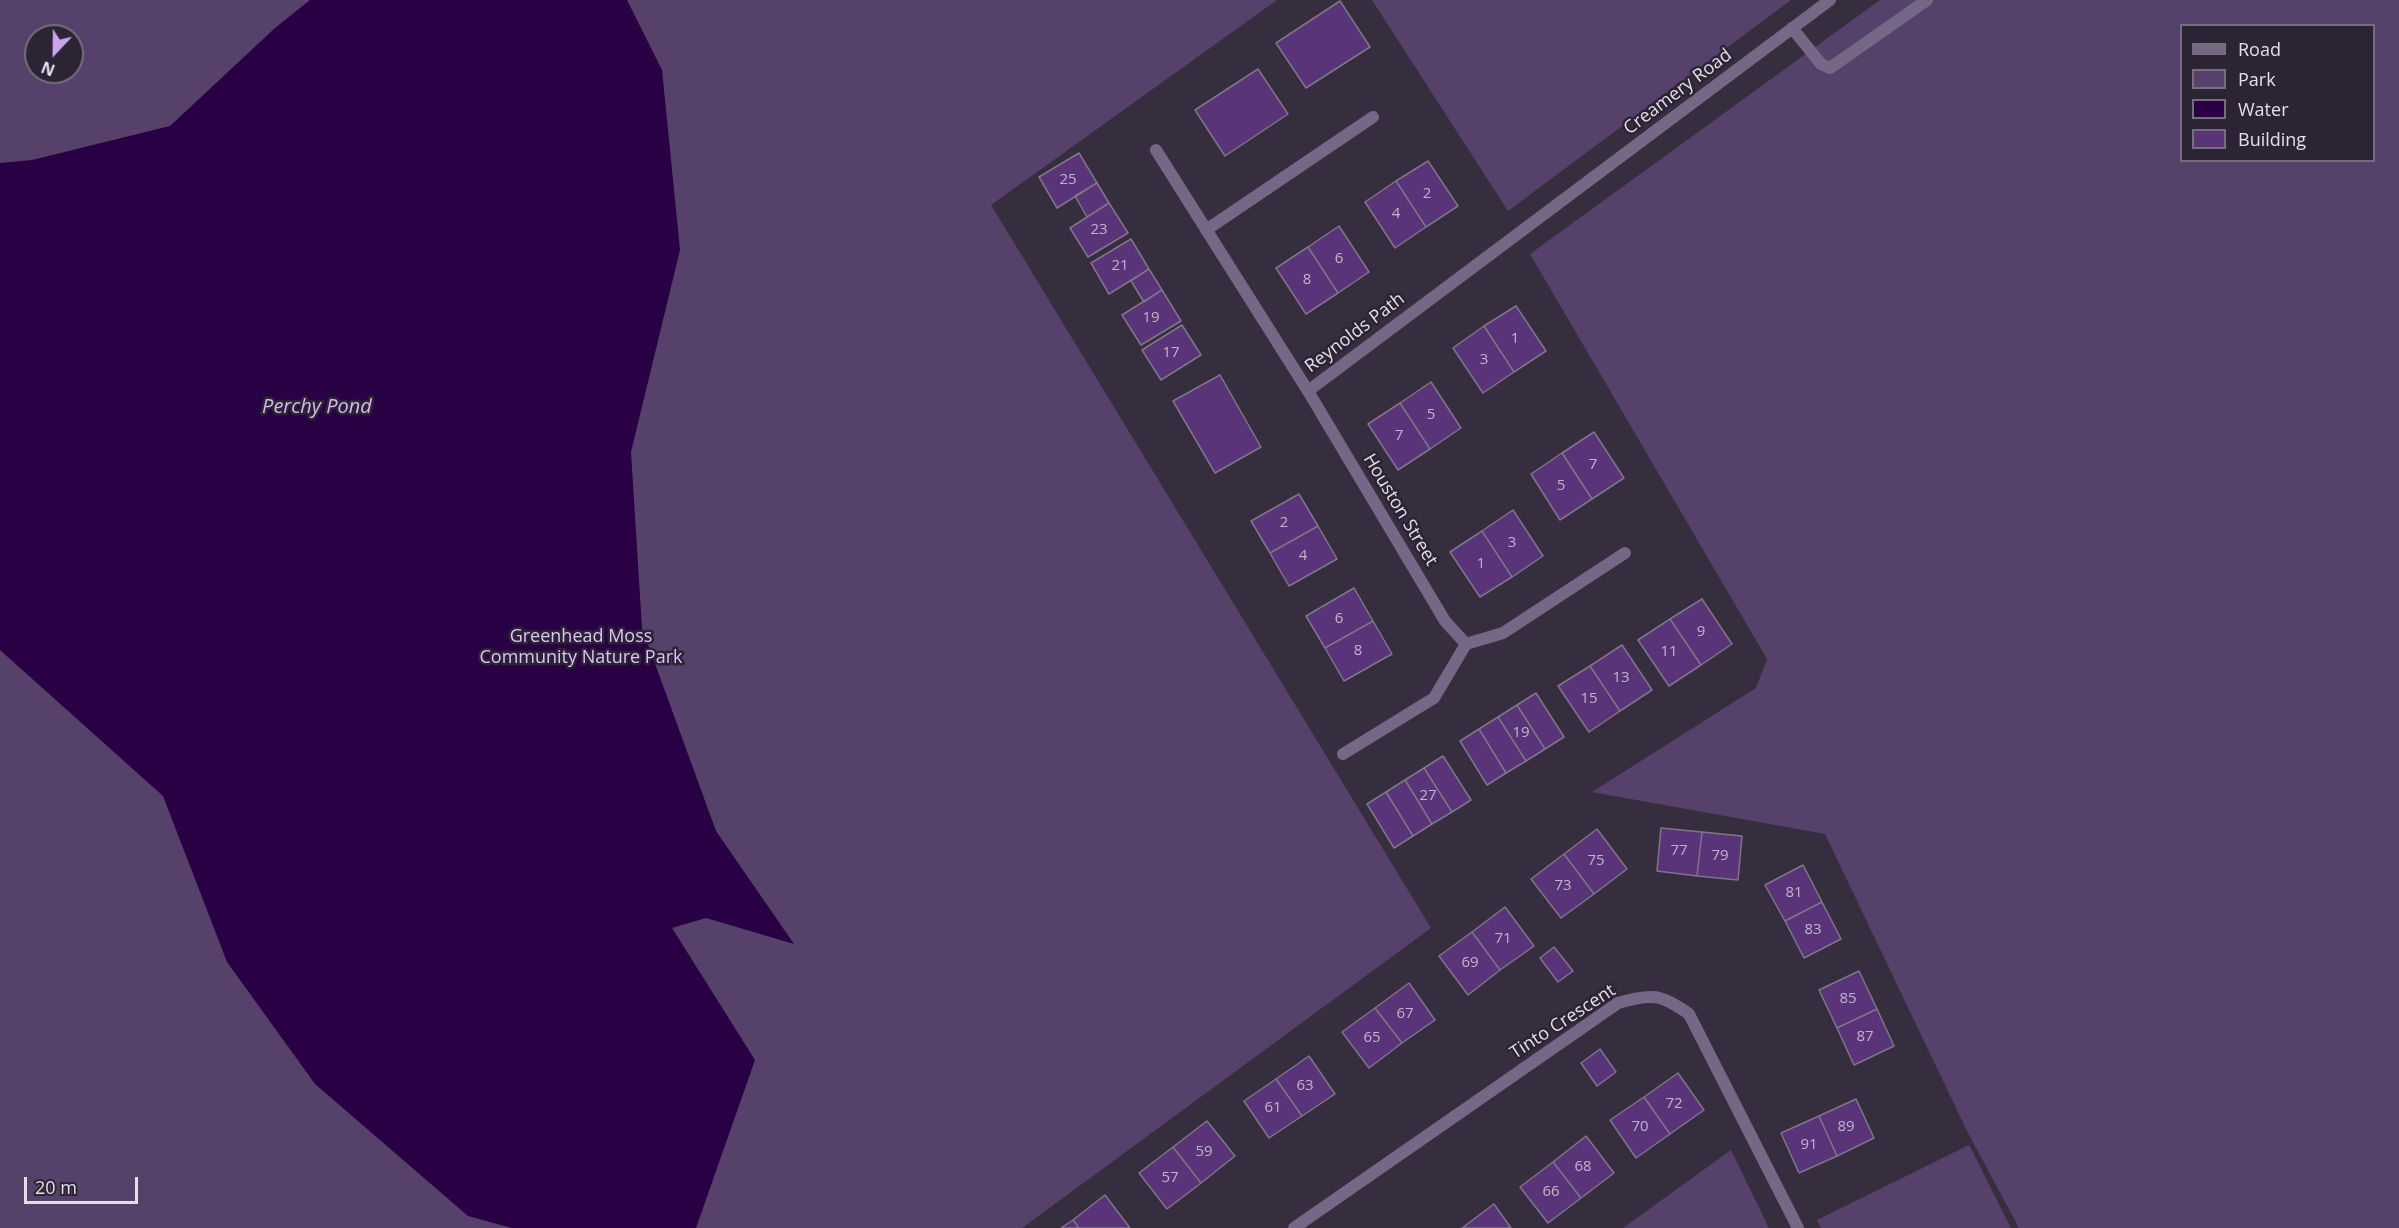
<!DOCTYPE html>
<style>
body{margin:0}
#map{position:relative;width:2399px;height:1228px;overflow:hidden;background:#362e3e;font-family:"Open Sans",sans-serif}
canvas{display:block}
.legend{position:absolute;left:2180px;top:24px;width:195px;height:138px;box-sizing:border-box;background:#2c2434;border:2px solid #756e7c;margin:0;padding:8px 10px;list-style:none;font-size:18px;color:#e3dee9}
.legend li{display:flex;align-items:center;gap:12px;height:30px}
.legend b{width:30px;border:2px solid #756e7c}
.north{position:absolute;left:24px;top:24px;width:60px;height:60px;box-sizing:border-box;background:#2c2434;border:2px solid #756e7c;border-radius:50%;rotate:202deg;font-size:16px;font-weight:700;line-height:24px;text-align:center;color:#e3dee9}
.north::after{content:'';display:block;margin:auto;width:21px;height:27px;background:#c9a5ee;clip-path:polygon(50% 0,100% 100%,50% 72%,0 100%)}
.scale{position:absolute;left:24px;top:1177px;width:114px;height:27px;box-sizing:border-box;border:3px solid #e3dee9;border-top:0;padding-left:8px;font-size:18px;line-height:21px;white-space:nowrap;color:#e3dee9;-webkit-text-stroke:4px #2c2434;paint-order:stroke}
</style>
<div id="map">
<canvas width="2399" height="1228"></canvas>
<ul class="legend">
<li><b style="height:8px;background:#776787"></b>Road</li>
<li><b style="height:16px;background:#56416a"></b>Park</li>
<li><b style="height:16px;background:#2a0044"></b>Water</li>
<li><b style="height:16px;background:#593479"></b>Building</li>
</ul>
<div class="north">N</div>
<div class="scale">20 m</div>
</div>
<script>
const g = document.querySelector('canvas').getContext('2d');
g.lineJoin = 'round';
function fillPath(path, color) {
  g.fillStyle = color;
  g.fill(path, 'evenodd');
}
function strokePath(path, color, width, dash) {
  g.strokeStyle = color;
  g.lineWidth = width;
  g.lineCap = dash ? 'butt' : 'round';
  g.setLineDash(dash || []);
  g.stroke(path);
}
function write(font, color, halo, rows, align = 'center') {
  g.font = font + ' "Open Sans",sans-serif';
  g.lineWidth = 5;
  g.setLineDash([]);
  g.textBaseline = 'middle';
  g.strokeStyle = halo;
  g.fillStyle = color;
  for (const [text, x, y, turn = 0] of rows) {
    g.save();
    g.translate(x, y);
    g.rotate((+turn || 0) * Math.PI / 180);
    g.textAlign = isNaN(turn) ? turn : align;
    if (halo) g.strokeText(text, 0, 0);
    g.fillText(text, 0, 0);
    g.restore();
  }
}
const green = new Path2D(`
 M0,0H1277L991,205L1431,928L1022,1228H0ZM36,36H72V72H36Z
 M1372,0H1791L1508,211Z
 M1880,0H2399V1228H2019L1967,1131L1825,834L1592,792L1756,688L1767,659L1530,254ZM2182,26H2374V160H2182Z
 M1969,1145L2011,1228H1821L1817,1220Z
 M1731,1150L1769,1228H1623Z`);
const water = new Path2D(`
 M310,0H627L662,70L680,250L631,452L642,628L716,831L794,944L706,918L672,928L755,1060L696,1228H512L468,1216L315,1084L227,962L163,796L0,650V163L32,160L170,126L275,28Z`);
const building = new Path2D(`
 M1340,1L1370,47L1306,88L1276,43Z
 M1258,69L1288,114L1225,156L1195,110Z
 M1079,153L1097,183L1057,208L1039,177Z
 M1428,161L1458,206L1426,227L1396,181Z
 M1396,181L1426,227L1395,248L1365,202Z
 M1097,183L1109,203L1087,217L1075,196Z
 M1109,203L1128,233L1088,257L1070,228Z
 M1339,226L1369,272L1338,293L1308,247Z
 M1131,239L1149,269L1109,294L1091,263Z
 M1308,247L1338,293L1306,314L1276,268Z
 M1149,269L1162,290L1144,302L1131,281Z
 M1162,290L1181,321L1141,345L1122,315Z
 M1516,306L1546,351L1514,372L1484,326Z
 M1182,325L1201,355L1161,380L1142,350Z
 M1484,326L1514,372L1483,393L1453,348Z
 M1220,375L1261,447L1215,473L1173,401Z
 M1431,382L1461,428L1430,449L1400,403Z
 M1400,403L1430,449L1398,470L1368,424Z
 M1594,432L1624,478L1592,499L1562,453Z
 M1562,453L1592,499L1560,520L1531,474Z
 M1299,494L1318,526L1270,553L1251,521Z
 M1513,510L1543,556L1512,577L1482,531Z
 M1318,526L1337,559L1289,586L1270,553Z
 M1482,531L1512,577L1480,597L1450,552Z
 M1354,588L1373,621L1325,648L1306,616Z
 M1702,599L1732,644L1701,665L1670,619Z
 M1670,619L1701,665L1669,686L1638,640Z
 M1373,621L1392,654L1344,681L1325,648Z
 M1622,645L1652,690L1620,711L1590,666Z
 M1590,666L1620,711L1589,732L1558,686Z
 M1536,693L1564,737L1545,749L1517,705Z
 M1517,705L1545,749L1526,761L1498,717Z
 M1498,717L1526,761L1506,773L1479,729Z
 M1479,729L1506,773L1487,785L1460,741Z
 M1443,756L1471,800L1452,812L1424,768Z
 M1424,768L1452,812L1432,824L1405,780Z
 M1405,780L1432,824L1413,836L1386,792Z
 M1386,792L1413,836L1394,848L1367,804Z
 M1661,828L1702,832L1697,876L1657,871Z
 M1597,829L1627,869L1594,894L1564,854Z
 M1702,832L1742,836L1738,880L1697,876Z
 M1564,854L1594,894L1561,918L1531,879Z
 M1803,865L1822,902L1785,921L1765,885Z
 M1822,902L1841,939L1804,958L1785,921Z
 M1505,907L1534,946L1500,970L1472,932Z
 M1472,932L1500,970L1468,995L1439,956Z
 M1554,947L1573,971L1558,982L1540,958Z
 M1859,971L1877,1009L1837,1028L1819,990Z
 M1409,983L1435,1020L1402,1043L1375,1008Z
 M1375,1008L1402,1043L1369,1068L1342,1032Z
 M1877,1009L1894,1046L1854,1065L1837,1028Z
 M1600,1049L1616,1072L1597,1086L1581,1063Z
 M1309,1056L1335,1094L1302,1116L1276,1079Z
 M1678,1073L1704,1110L1670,1134L1644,1097Z
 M1276,1079L1302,1116L1269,1138L1244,1101Z
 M1644,1097L1670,1134L1636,1158L1610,1120Z
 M1856,1099L1874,1138L1837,1156L1819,1116Z
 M1819,1116L1837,1156L1799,1173L1781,1133Z
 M1207,1121L1235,1156L1201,1183L1173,1147Z
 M1586,1136L1614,1173L1581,1198L1553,1162Z
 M1173,1147L1201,1183L1167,1209L1139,1173Z
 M1553,1162L1581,1198L1548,1223L1520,1187Z
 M1105,1195L1130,1228H1079L1073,1220Z
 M1494,1204L1511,1228H1462Z
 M1073,1220L1079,1228H1061Z`);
const lane = new Path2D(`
 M1792,28L1821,64L1830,68L1927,0`);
const street = new Path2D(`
 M1156,150L1308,391L1445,621L1466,644
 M1206,230L1373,117
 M1308,391L1830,0
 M1343,754L1434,698L1466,644L1503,633L1625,553
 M1294,1228L1618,1003C1652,993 1661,994 1689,1014L1798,1228`);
const numberNames = [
 ["25",1068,180],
 ["2",1427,194],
 ["4",1396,214],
 ["23",1099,230],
 ["6",1339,259],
 ["21",1120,266],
 ["8",1307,280],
 ["19",1151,318],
 ["1",1515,339],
 ["17",1171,353],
 ["3",1484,360],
 ["5",1431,415],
 ["7",1399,436],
 ["7",1593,465],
 ["5",1561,486],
 ["2",1284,523],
 ["3",1512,543],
 ["4",1303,556],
 ["1",1481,564],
 ["6",1339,619],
 ["9",1701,632],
 ["8",1358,651],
 ["11",1669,652],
 ["13",1621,678],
 ["15",1589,699],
 ["19",1521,733],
 ["27",1428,796],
 ["77",1679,851],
 ["79",1720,856],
 ["75",1596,861],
 ["73",1563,886],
 ["81",1794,893],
 ["83",1813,930],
 ["71",1503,939],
 ["69",1470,963],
 ["85",1848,999],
 ["67",1405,1014],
 ["87",1865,1037],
 ["65",1372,1038],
 ["63",1305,1086],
 ["72",1674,1104],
 ["61",1273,1108],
 ["70",1640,1127],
 ["89",1846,1127],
 ["91",1809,1145],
 ["59",1204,1152],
 ["68",1583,1167],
 ["57",1170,1178],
 ["66",1551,1192]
];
const streetNames = [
 ["Creamery Road",1678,92,-37],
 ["Reynolds Path",1355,333,-37],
 ["Houston Street",1400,510,59],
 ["Tinto Crescent",1563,1022,-33]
];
const parkNames = [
 ["Greenhead Moss",581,637],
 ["Community Nature Park",581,658]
];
const waterNames = [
 ["Perchy Pond",317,407]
];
fillPath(green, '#56416a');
fillPath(water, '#2a0044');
fillPath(building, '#593479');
strokePath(building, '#7f7689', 1.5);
strokePath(lane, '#776787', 12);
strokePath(street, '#776787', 12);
write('15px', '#c0b4cd', null, numberNames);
write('18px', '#e3dee9', '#2c2434', streetNames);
write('18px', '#dfc1fd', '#2c2434', parkNames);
write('italic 20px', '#d5b8f4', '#2c2434', waterNames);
</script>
